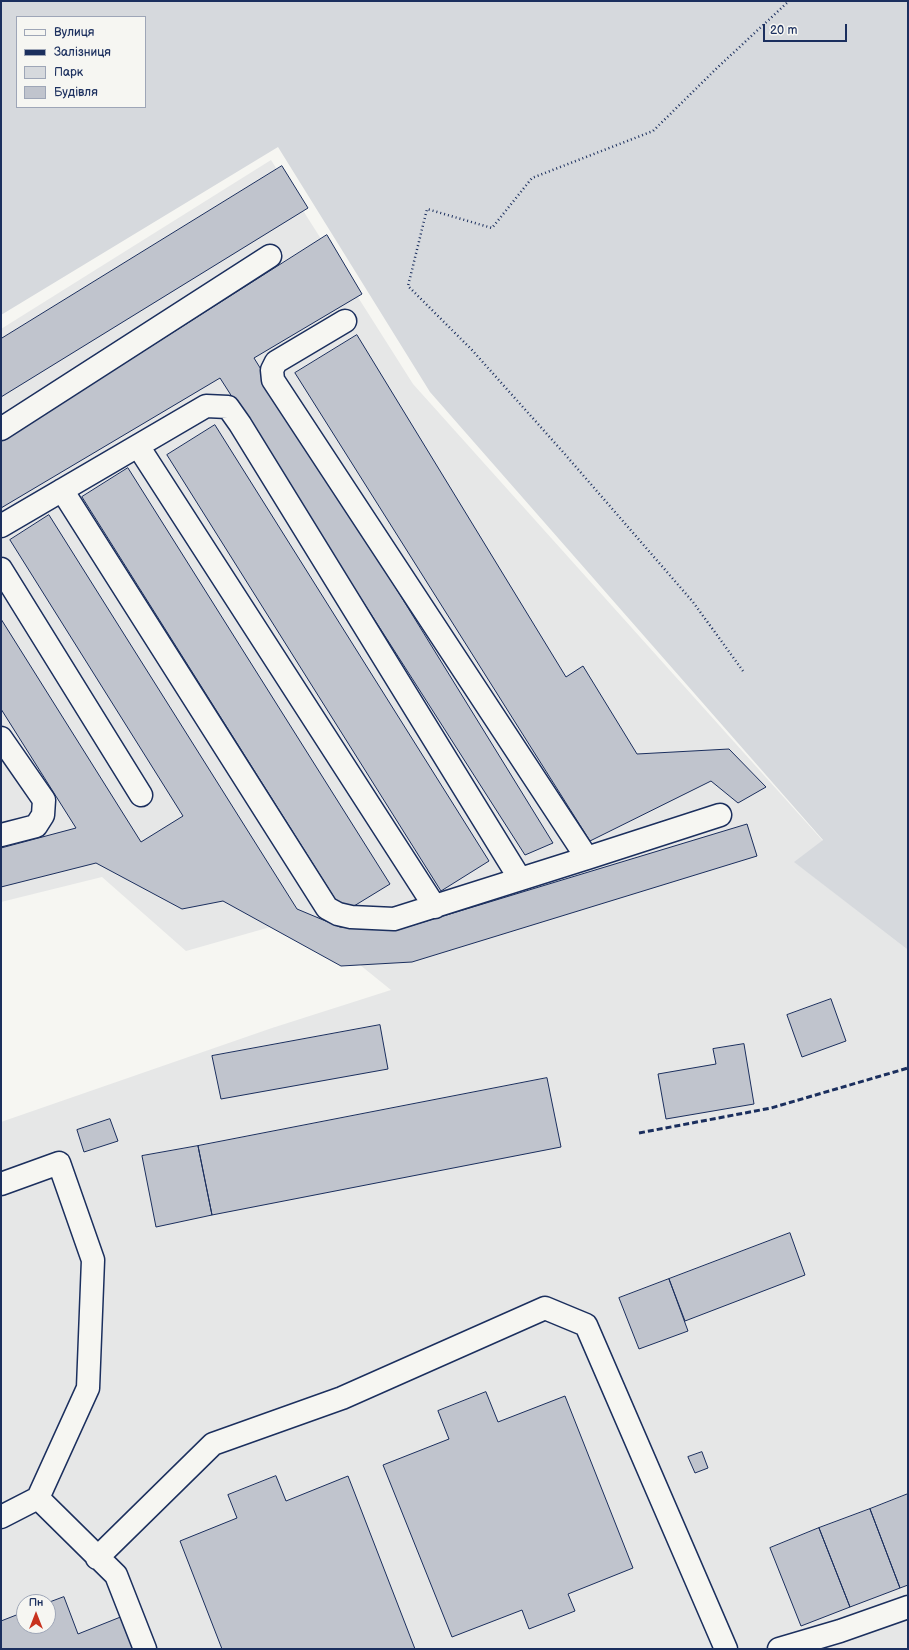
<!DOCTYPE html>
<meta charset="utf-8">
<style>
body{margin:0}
#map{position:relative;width:909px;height:1650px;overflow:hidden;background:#f6f6f2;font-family:"Balsamiq Sans",sans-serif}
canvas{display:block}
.frame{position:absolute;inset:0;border:2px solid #1b2f5e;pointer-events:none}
.legend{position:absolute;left:16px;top:16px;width:130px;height:92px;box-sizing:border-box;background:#f6f6f2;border:1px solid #9ea6b7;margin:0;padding:5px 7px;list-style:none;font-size:12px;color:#1b2f5e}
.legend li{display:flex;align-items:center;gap:8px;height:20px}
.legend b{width:20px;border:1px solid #9ea6b7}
.north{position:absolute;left:16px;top:1594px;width:40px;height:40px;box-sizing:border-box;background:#f6f6f2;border:1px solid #9ea6b7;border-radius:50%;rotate:0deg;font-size:11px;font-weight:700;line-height:16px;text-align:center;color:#1b2f5e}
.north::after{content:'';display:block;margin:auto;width:14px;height:18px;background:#c8321e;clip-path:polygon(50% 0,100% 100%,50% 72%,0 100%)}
.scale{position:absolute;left:763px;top:24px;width:84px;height:18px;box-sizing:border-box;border:2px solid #1b2f5e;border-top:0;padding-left:5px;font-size:12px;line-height:14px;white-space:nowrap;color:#1b2f5e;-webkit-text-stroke:3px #f6f6f2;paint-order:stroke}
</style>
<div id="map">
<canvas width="909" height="1650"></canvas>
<div class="frame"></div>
<ul class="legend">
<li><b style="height:5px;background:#f6f6f2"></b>Вулиця</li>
<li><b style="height:5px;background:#1b2f5e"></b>Залізниця</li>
<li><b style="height:11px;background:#d6d9dd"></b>Парк</li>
<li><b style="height:11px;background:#c0c4cd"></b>Будівля</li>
</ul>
<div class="north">Пн</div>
<div class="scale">20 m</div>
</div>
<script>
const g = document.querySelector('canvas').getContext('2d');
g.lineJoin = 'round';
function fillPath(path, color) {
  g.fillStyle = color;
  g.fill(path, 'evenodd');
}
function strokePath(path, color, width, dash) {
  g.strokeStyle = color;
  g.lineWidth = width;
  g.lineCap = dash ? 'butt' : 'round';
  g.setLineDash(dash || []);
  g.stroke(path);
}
const built = new Path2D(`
 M271,160L413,384L823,841L795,862L908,950V1649H1V1122L272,1028L391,990L302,918L186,951L102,877L1,902V329ZM24,1602H48V1626H24Z`);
const green = new Path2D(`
 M1,1H908V950L794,862L823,840L430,392L278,147L1,315ZM17,17H145V107H17Z`);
const building = new Path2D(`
 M282,166L308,208L1,397V339Z
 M327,235L362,294L254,358L553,843L525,855L220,378L1,508V442Z
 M357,335L566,677L583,666L637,754L729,749L766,787L738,803L711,781L590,841L295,373Z
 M215,425L489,861L441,891L167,455Z
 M128,468L390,884L354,906L337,902L82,497Z
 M49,515L297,909L340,927L397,930L747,824L757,856L412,962L341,966L223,901L182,909L96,863L1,887V848L76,828L1,709V619L141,842L183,816L10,540Z
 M831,999L846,1041L802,1057L787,1015Z
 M380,1025L388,1069L221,1099L212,1056Z
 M744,1044L754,1104L666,1119L658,1074L716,1064L713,1049Z
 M547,1078L561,1147L212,1215L198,1146Z
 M110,1119L118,1141L84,1152L77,1130Z
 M198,1146L212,1215L156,1227L142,1156Z
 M790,1233L805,1275L685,1321L669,1279Z
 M669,1279L688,1331L639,1349L619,1298Z
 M486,1392L498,1422L565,1396L633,1568L568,1594L575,1611L529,1629L522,1610L452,1637L383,1465L449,1439L438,1411Z
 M702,1452L708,1468L695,1473L688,1457Z
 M276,1476L286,1501L348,1476L415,1649H222L180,1541L237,1518L228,1495Z
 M908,1494V1585L900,1588L870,1509Z
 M870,1509L900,1588L850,1607L819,1528Z
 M819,1528L850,1607L801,1626L770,1548Z
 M64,1597L78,1634L123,1616L136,1649H1V1621L24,1612V1626H48V1603Z`);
const path = new Path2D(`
 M743,671L693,602L563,452L472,350L408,286L427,209L492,228L532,178L653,131L717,68L789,1`);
const minor = new Path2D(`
 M1,429L270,256
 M138,446L435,907
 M62,490L327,908L338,914L351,917L394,919L587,858L273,380L272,370L276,362L345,321
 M1,526L206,406L228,407L240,424L520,879
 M1,569L141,795
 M1,738L44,800L43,815L36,826L1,835
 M587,858L720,815
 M1,1184L59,1163L93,1260L88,1388L38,1498L116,1575L145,1649
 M1,1517L38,1498
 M97,1558L213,1444L342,1398L545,1308L586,1325L726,1649
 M779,1649L840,1631L908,1607`);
const rail = new Path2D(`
 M639,1133L771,1108L908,1068`);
fillPath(built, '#e6e7e7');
fillPath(green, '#d6d9dd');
fillPath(building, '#c0c4cd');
strokePath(building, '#1b2f5e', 1);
strokePath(minor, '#1b2f5e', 25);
strokePath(path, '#1b2f5e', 2.5, [1, 3]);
strokePath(minor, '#f6f6f2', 22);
strokePath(rail, '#1b2f5e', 3, [6, 3]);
</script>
